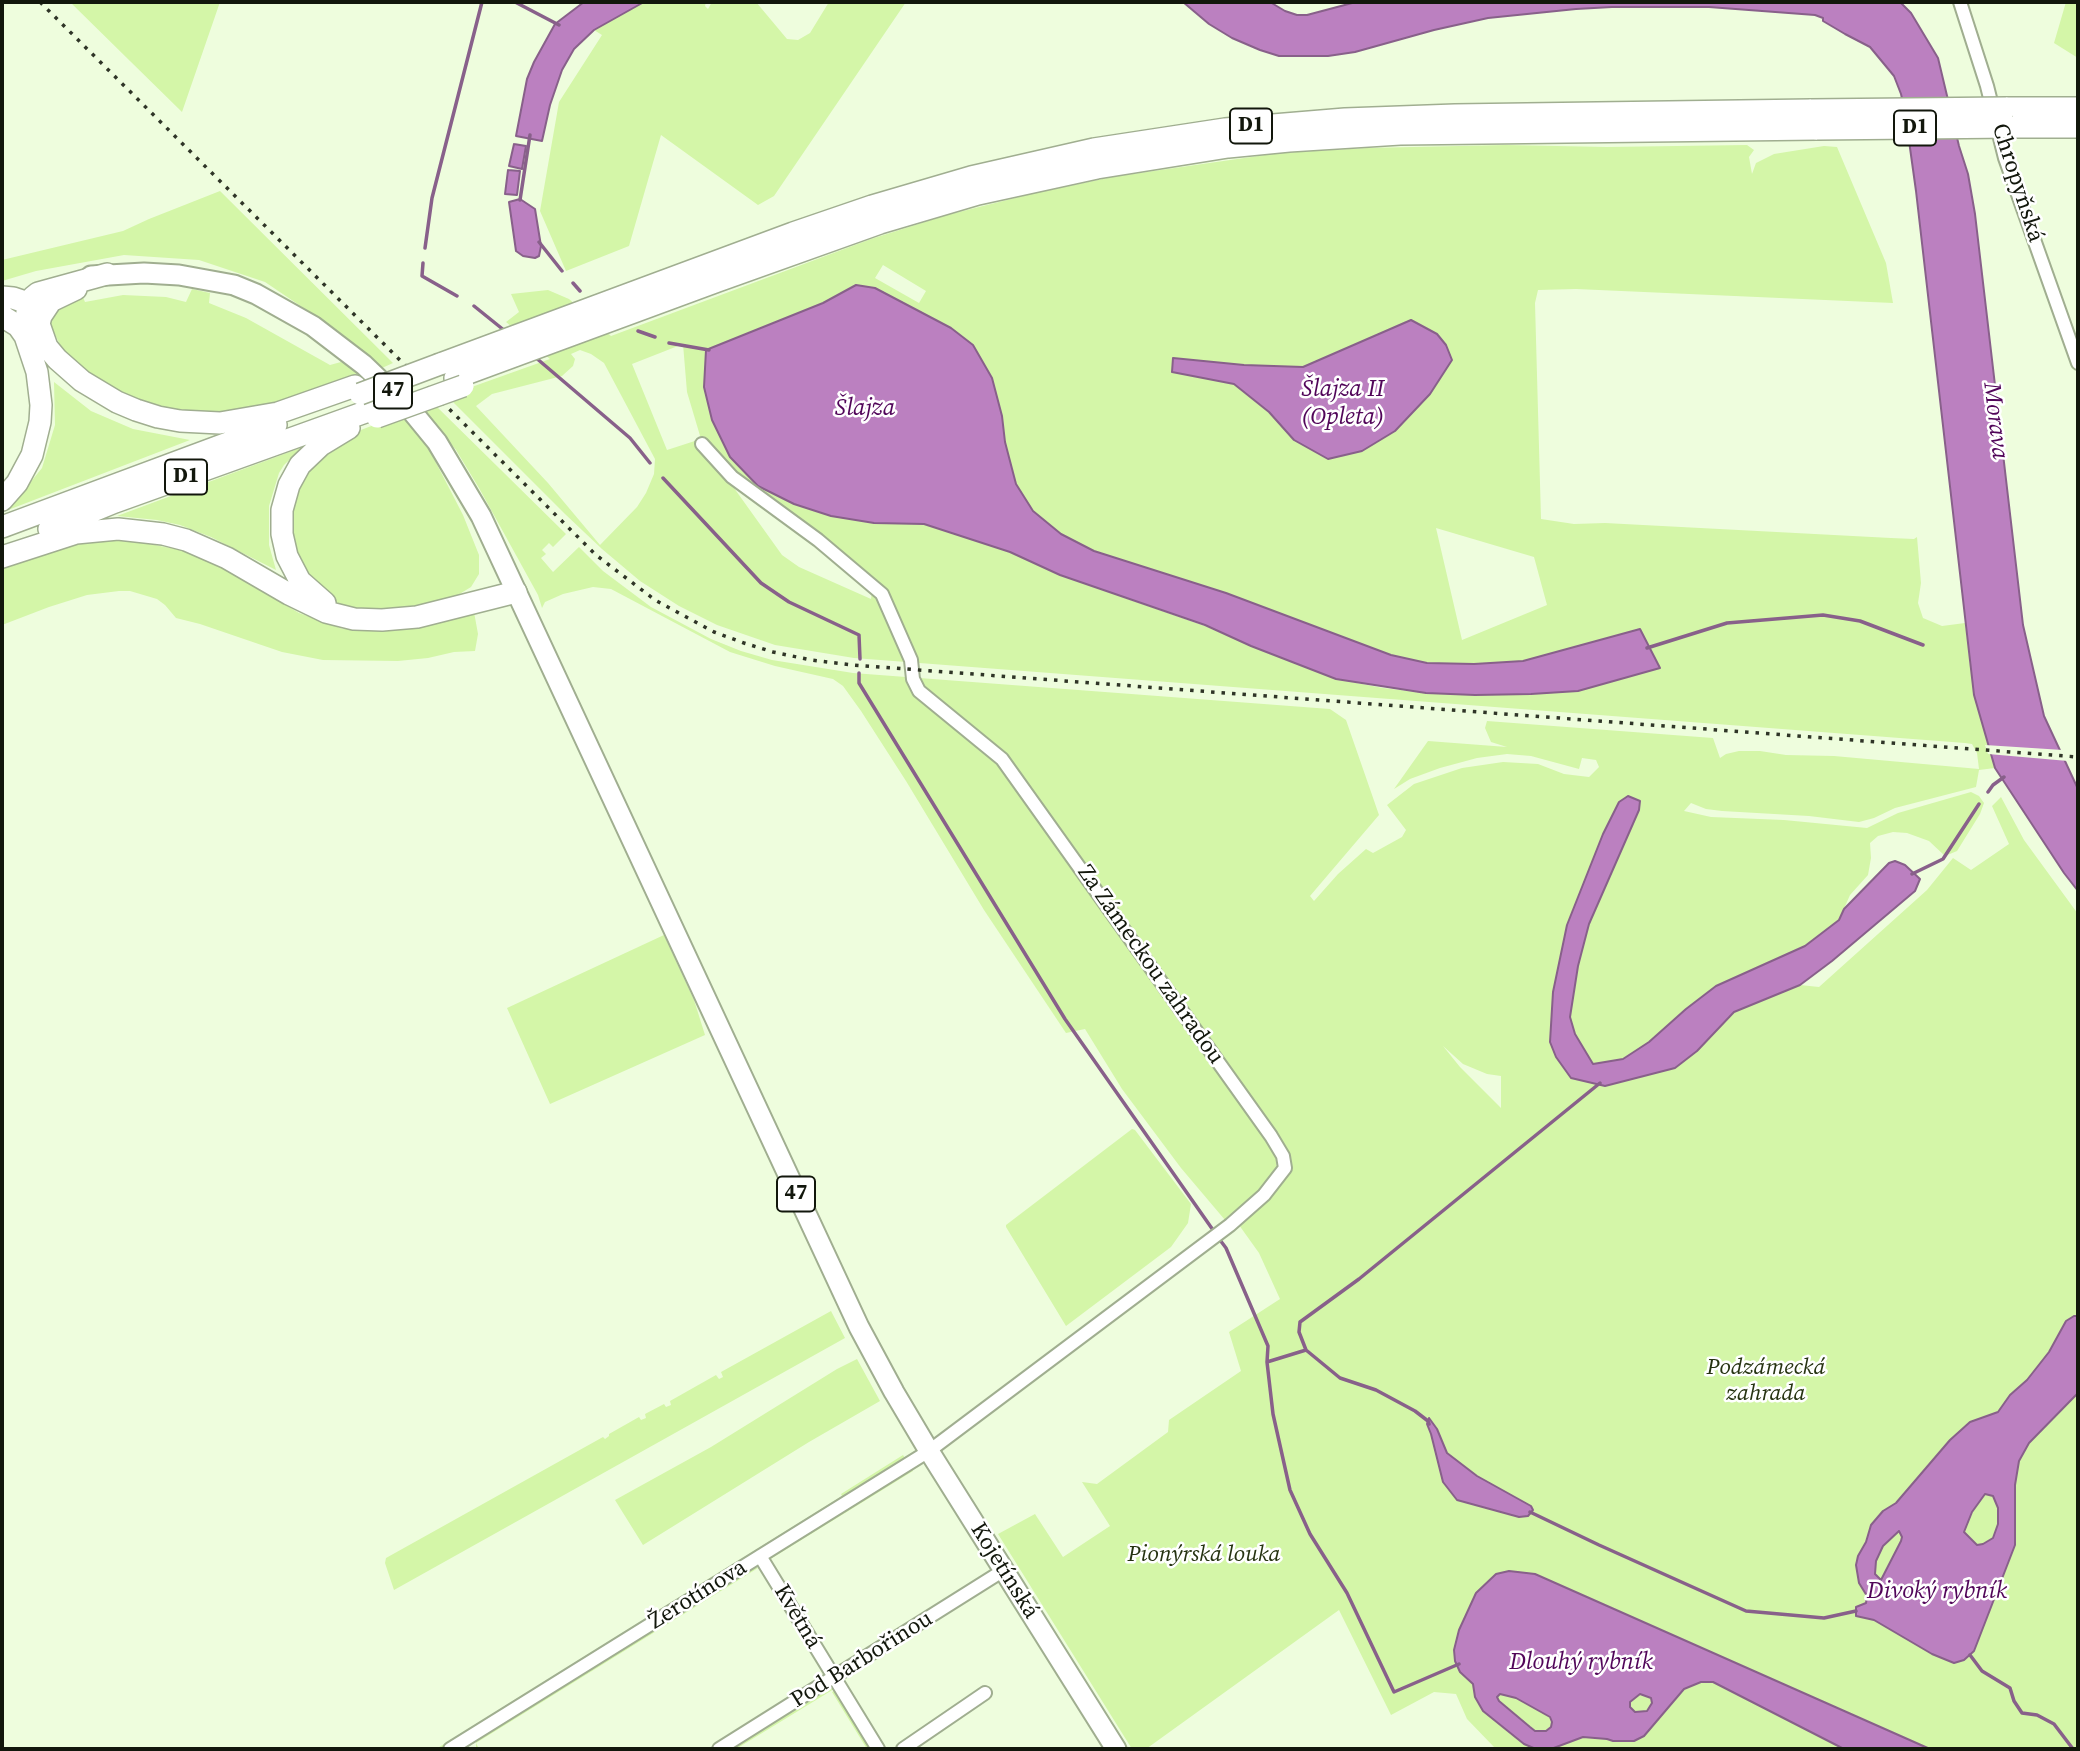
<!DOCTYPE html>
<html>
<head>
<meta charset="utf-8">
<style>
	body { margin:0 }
	#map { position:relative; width:2080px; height:1751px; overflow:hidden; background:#eefddd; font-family:"Source Serif 4",serif }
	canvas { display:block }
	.frame { position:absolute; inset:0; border:4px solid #12170c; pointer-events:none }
</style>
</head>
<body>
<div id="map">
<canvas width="2080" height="1751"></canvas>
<div class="frame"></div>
</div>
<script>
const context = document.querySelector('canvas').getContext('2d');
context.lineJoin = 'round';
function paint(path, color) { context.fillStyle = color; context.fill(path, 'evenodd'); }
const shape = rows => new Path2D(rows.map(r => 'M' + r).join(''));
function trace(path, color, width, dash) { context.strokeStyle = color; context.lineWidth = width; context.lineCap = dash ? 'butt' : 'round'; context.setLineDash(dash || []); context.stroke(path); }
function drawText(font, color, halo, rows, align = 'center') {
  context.font = font + ' "Source Serif 4",serif'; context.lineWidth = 5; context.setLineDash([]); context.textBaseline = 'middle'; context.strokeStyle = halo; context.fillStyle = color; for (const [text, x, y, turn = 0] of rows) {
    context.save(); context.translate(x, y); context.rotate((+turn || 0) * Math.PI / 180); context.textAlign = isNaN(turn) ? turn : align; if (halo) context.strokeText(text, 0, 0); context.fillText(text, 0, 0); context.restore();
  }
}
const green = shape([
	[70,2,220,2,182,112,130,61],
	[644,2,706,2,705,6,708,9,712,2,756,2,787,39,798,40,810,33,829,2,906,2,774,196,758,205,661,135,629,246,566,271,540,211,559,102,602,35,594,30],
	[2066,2,2078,2,2078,58,2054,43],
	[1506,145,1607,147,1747,145,1754,150,1749,157,1752,174,1756,163,1774,154,1824,146,1837,147,1886,263,1893,303,1576,289,1538,290,1535,303,1541,519,1574,524,1605,523,1891,538,1914,539,1917,537,1921,583,1918,603,1923,618,1942,626,1965,623,1974,695,1995,768,1979,770,1976,787,1895,808,1874,818,1859,822,1809,816,1722,811,1706,809,1691,803,1684,811,1711,817,1784,820,1867,828,1898,813,1971,792,1979,796,1984,803,1980,814,1957,851,1945,856,1929,841,1907,833,1893,832,1878,836,1870,843,1871,858,1868,875,1850,895,1839,920,1805,946,1643,1051,1619,1060,1593,1064,1575,1034,1570,1017,1578,966,1589,924,1639,809,1567,925,1571,1078,1605,1086,1675,1068,1697,1051,1734,1012,1800,985,1819,987,1927,890,1953,858,1971,870,2009,844,1992,806,2001,797,2024,840,2078,914,2078,1749,1501,1749,1494,1747,1467,1719,1456,1694,1434,1692,1391,1715,1339,1610,1146,1749,1132,1749,998,1534,1035,1514,1063,1557,1110,1526,1082,1482,1097,1484,1168,1432,1169,1420,1241,1371,1229,1332,1280,1299,1259,1253,1239,1225,1225,1220,1181,1168,1122,1089,1085,1029,1066,1033,984,910,906,781,861,711,843,686,833,679,775,666,730,652,611,589,593,587,563,594,545,602,542,608,538,595,479,488,456,450,422,410,434,404,566,534,553,547,549,543,542,550,546,554,541,558,553,572,579,547,603,571,651,607,711,639,741,651,772,660,853,673,1330,709,1346,720,1379,815,1310,896,1314,901,1338,874,1366,849,1373,853,1402,837,1406,830,1387,805,1414,784,1462,768,1503,762,1538,764,1564,774,1589,777,1599,767,1596,760,1582,758,1579,769,1531,756,1507,754,1477,758,1440,768,1410,779,1394,789,1428,741,1507,747,1491,742,1485,728,1487,721,1713,738,1720,758,1726,754,1739,751,1760,751,1786,755,1834,756,1979,769,1977,753,1972,744,1965,743,854,658,775,645,717,625,679,606,640,581,602,549,565,514,449,398,466,389,550,359,506,322,519,312,511,294,548,290,569,299,611,336,871,239,947,215,1031,194,1112,177,1279,153,1367,148],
	[883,265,926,291,919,303,875,278],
	[856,285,973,345,992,378,1002,416,1005,442,1016,484,1033,511,1061,534,1094,551,1226,593,1391,655,1427,663,1474,664,1523,661,1640,630,1475,695,1426,693,1383,688,1336,679,1251,646,1205,626,1060,575,1010,552,924,524,831,516,794,504,758,485,706,350,823,303],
	[1411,320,1294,440,1269,412,1234,384,1173,358,1244,365,1303,367],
	[683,344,687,392,701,439,667,450,632,364],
	[580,350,591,354,604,363,655,459,654,474,646,493,637,507,600,545,548,483,476,406,492,394,562,376,573,366,575,359,571,354],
	[729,481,793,525,872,592,871,599,799,567,782,555],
	[1436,528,1534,557,1547,605,1462,640],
	[1443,1046,1463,1064,1487,1074,1501,1076,1501,1108,1460,1067],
	[220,191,393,363,382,368,342,334,265,282,199,260,124,255,36,271,2,281,2,260,123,231,149,219],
	[192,289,210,293,209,303,246,318,330,365,341,362,363,375,295,400,199,416,151,408,106,390,62,349,51,326,51,315,58,305,82,295,85,302,123,295,166,297,186,302],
	[54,382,91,411,133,429,190,440,8,510,42,468,55,425],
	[403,414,430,451,463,515,479,555,479,574,471,587,453,598,416,607,393,610,361,610,337,604,323,596,309,583,286,529,300,475,345,436],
	[303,447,284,465,279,473,269,506,269,545,276,570,211,537,180,525,157,520,117,516],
	[115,537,200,554,299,613,343,629,386,629,474,612,478,634,475,651,454,652,428,658,398,661,323,660,282,652,200,624,176,618,165,605,157,599,130,591,119,591,87,595,49,607,2,625,2,564,47,548],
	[664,935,694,1000,705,1035,550,1104,507,1008],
	[1132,1129,1135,1130,1191,1204,1188,1223,1171,1247,1066,1326,1006,1227,1006,1225],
	[831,1311,845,1338,394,1590,385,1563,386,1558,603,1437,605,1439,609,1436,609,1434,639,1417,641,1420,646,1418,645,1414,664,1404,666,1407,671,1405,670,1401,716,1375,719,1379,723,1377,721,1372],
	[857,1359,880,1401,809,1442,643,1545,615,1500,711,1447,837,1369],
	[903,1455,906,1460,441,1749,436,1749,842,1496,841,1494],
	[911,1467,913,1471,769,1560,771,1555],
	[752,1567,758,1568,476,1743,479,1749,476,1749,476,1743,477,1738],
	[829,1687,834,1689,736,1749,725,1749],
	[836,1690,873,1749,867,1749,832,1692]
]);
const water = shape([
	[584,2,644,2,594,30,574,49,562,70,550,105,542,141,516,136,527,79,534,62,555,24,584,2],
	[1183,2,1270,2,1285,11,1297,15,1307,15,1356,2,1900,2,1911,13,1938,58,1959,146,1968,174,1975,214,2023,625,2044,716,2078,789,2078,891,2064,873,1995,768,1974,695,1916,191,1905,112,1901,94,1894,76,1870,47,1845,34,1823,21,1823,18,1815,15,1709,7,1612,7,1576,9,1488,18,1434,30,1355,52,1328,56,1279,56,1260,50,1232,38,1209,24,1183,2],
	[514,144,526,146,522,169,509,166,514,144],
	[508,170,520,171,517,195,505,194,508,170],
	[520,199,535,209,541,246,539,256,535,258,523,256,516,251,509,202,520,199],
	[856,285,875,288,951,328,973,345,992,378,1002,416,1005,442,1016,484,1033,511,1061,534,1094,551,1226,593,1391,655,1427,663,1474,664,1523,661,1640,629,1660,668,1578,691,1531,694,1475,695,1426,693,1336,679,1251,646,1205,625,1060,575,1010,552,924,524,874,523,831,516,794,504,758,486,730,457,712,420,704,387,706,350,823,303,856,285],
	[1411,320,1437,334,1446,345,1452,360,1430,394,1395,431,1362,451,1328,459,1294,440,1269,412,1234,384,1172,372,1173,358,1244,365,1303,367,1411,320],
	[1628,796,1640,801,1639,810,1589,924,1578,966,1570,1017,1575,1034,1593,1064,1623,1059,1649,1042,1686,1009,1716,986,1805,946,1839,920,1844,909,1889,863,1895,861,1905,865,1920,879,1915,891,1832,961,1800,985,1734,1012,1697,1051,1675,1068,1605,1086,1571,1078,1556,1057,1550,1042,1553,992,1567,925,1603,834,1619,802,1628,796],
	[2074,1316,2078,1316,2078,1393,2029,1443,2019,1461,2015,1485,2015,1545,1974,1651,1964,1660,1954,1663,1932,1654,1874,1620,1856,1616,1856,1607,1866,1603,1867,1596,1859,1583,1856,1565,1858,1556,1866,1542,1871,1525,1883,1511,1896,1503,1950,1440,1970,1422,1998,1412,2010,1395,2027,1380,2049,1352,2066,1321,2074,1316],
	[1985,1494,1993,1496,1998,1508,1998,1524,1993,1538,1983,1544,1977,1545,1964,1532,1972,1512,1985,1494],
	[1899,1531,1902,1537,1901,1541,1881,1580,1875,1574,1876,1561,1883,1546,1899,1531],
	[1429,1418,1437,1429,1447,1453,1477,1476,1531,1506,1533,1510,1528,1516,1519,1517,1457,1500,1443,1482,1431,1434,1427,1424,1429,1418],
	[1509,1571,1535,1574,1930,1749,1844,1749,1713,1682,1701,1682,1684,1689,1644,1736,1634,1741,1613,1741,1607,1739,1583,1737,1551,1749,1536,1749,1524,1744,1483,1711,1475,1697,1473,1684,1460,1672,1455,1661,1454,1650,1459,1630,1476,1593,1496,1574,1509,1571],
	[1500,1694,1516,1698,1550,1717,1552,1722,1551,1727,1546,1731,1535,1731,1530,1727,1499,1701,1497,1697,1500,1694],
	[1640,1694,1651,1698,1652,1703,1647,1711,1635,1712,1630,1707,1630,1702,1640,1694]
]);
const pier = shape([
	[1985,745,2063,750,2068,761,1988,754]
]);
const stream = shape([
	[515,2,559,25],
	[520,200,530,135],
	[539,242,562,271],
	[425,248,432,198,482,2],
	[423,263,422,276,457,296],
	[573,283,580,291],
	[474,306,505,331],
	[638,331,655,337],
	[669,343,709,350],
	[535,357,630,438,650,463],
	[663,478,761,583,789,602,859,635,860,659],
	[1647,648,1727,623,1823,615,1860,621,1923,645],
	[859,673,859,683,1065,1019,1213,1230],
	[1988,792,1993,785,2004,777],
	[1912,874,1943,859,1979,804],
	[1220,1240,1226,1248,1268,1346,1267,1362,1273,1414,1290,1490,1310,1534,1347,1593,1394,1692,1459,1664],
	[1306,1350,1299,1332,1300,1322,1359,1279,1600,1083],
	[1267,1362,1306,1350,1340,1378,1376,1390,1415,1411,1428,1421,1429,1424],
	[1530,1512,1599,1545,1746,1611,1824,1618,1856,1611],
	[1970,1655,1982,1671,2010,1688,2014,1701,2022,1713,2037,1715,2054,1724,2073,1749]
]);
const minor = shape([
	[1960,2,1987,86,2005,158,2078,363],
	[760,1556,878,1749],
	[450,1749,929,1451,1230,1225,1264,1195,1285,1168,1283,1156,1271,1136,1002,759,919,691,913,679,911,660,882,594,818,540,732,477,702,444],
	[719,1749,1004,1570],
	[903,1749,985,1693]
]);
const primary = shape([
	[91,276,144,273,179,275,234,285,256,294,313,326,364,365,410,409,437,442,481,516,859,1327,894,1392,929,1451,1116,1749]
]);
const motorway = shape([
	[2006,108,2078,108],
	[2013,127,2078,127],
	[76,289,51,301,41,316,39,324,47,347,57,359,82,381,117,402,136,410,158,417,180,421,220,423,278,413,355,386],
	[2,297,13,298,25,302,35,317],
	[2,316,18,326,25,336,37,372,41,405,40,422,32,455,17,483,2,500],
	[29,341,27,311,33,297,38,293,107,274],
	[440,364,793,233,872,206,971,177,1094,149,1225,129,1345,119,1455,115,1811,110],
	[455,378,718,281,880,223,978,194,1097,168,1228,147,1289,141,1400,134,1817,129],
	[2,527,276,425],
	[49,529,115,502,371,410],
	[2,557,76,533,118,529,163,534,186,540,227,558,289,594,326,612,354,619,382,620,417,617,516,592],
	[325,603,300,581,287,556,282,534,282,510,289,485,300,465,321,445,349,428]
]);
const rail = shape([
	[40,2,596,555,655,600,714,632,744,643,773,652,811,660,853,665,2078,757]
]);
const motorwayBridge = shape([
	[1811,110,2006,108],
	[1817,129,2013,127],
	[360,394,440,364],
	[377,417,463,386]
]);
const shields = [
	[1251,126,42],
	[1915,128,42],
	[393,391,38],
	[186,477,42],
	[796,1194,38]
];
const shieldNames = [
	["D1",1251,126],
	["D1",1915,128],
	["47",393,391],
	["D1",186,477],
	["47",796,1194]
];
const streetNames = [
	["Chropyňská",2017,183,72],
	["Za Zámeckou zahradou",1150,965,55],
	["Kojetínská",1004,1571,58],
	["Žerotínova",698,1595,-32],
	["Květná",797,1617,59],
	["Pod Barbořinou",862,1660,-32]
];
const parkNames = [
	["Podzámecká",1766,1368],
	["zahrada",1766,1394],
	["Pionýrská louka",1204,1555]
];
const waterNames = [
	["Šlajza II",1343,390],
	["(Opleta)",1343,418],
	["Šlajza",865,409],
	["Morava",1995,421,83],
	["Divoký rybník",1937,1592],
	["Dlouhý rybník",1581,1663]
];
paint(green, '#d4f6a8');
paint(water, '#bb80c0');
trace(water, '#88608a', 2);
paint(pier, '#eefddd');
trace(stream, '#88608a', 3.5);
trace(minor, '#a0ae90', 16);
trace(primary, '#a0ae90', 23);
trace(motorway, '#a0ae90', 24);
trace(minor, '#fff', 12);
trace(primary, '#fff', 19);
trace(motorway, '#fff', 21);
trace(rail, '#2f3527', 3.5, [3.5, 7]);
trace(motorwayBridge, '#a0ae90', 24, []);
trace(motorwayBridge, '#fff', 21);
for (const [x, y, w] of shields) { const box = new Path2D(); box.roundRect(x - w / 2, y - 17.5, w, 35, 5); context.fillStyle = '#fff'; context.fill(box); trace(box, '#12170c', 2); }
drawText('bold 21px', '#12170c', null, shieldNames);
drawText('23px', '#12170c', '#fff', streetNames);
drawText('italic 23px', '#263311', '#fff', parkNames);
drawText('italic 24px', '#510559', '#fff', waterNames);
</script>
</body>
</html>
